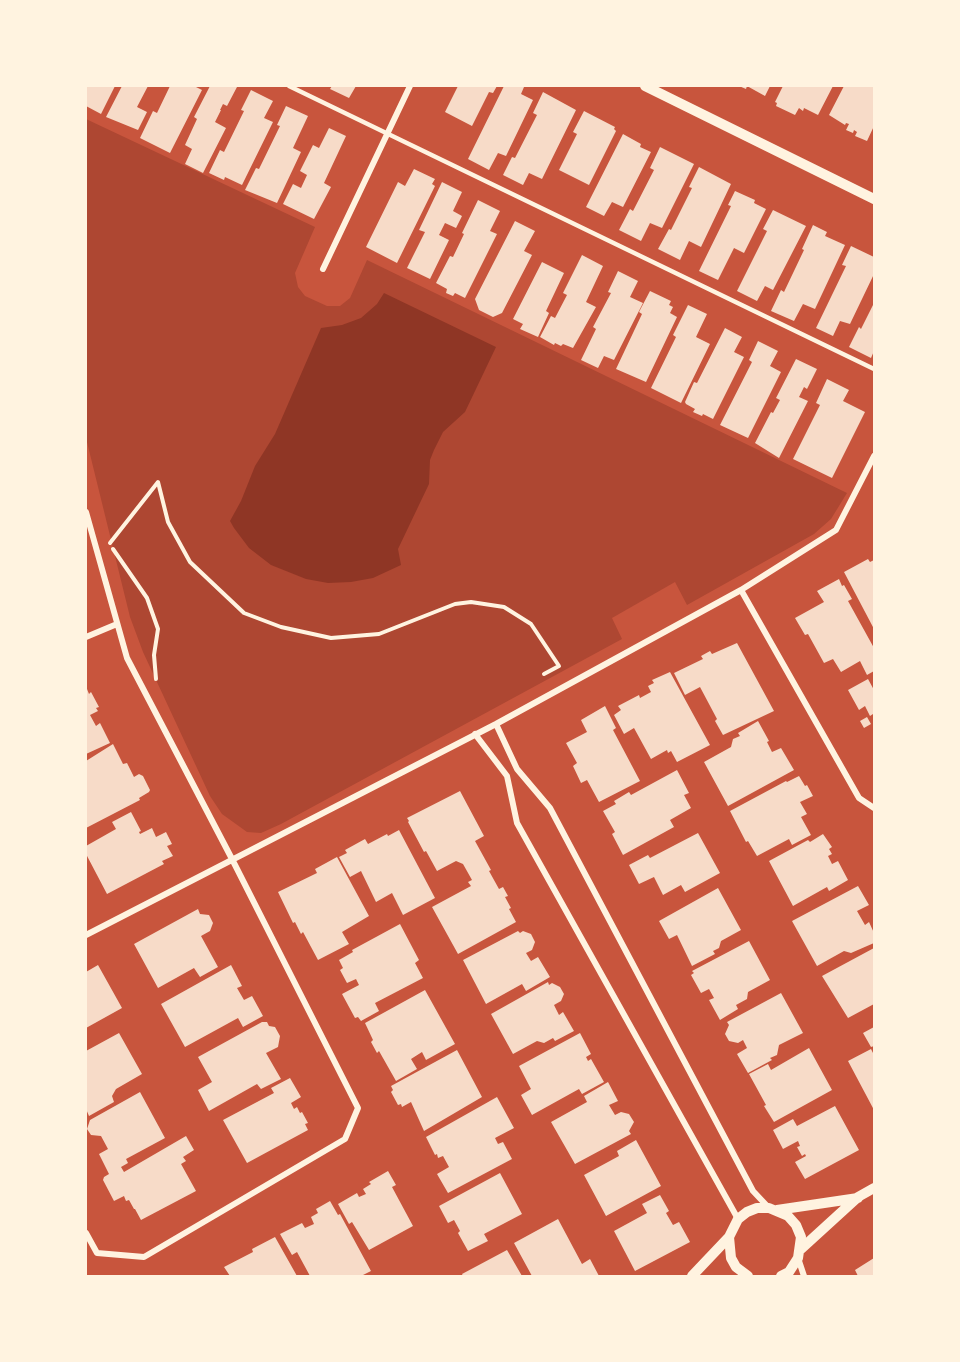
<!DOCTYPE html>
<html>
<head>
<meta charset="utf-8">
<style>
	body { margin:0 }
	#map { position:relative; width:960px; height:1362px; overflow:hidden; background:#c8553d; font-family:Barlow,sans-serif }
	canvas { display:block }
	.frame { position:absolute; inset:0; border:87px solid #fff3e0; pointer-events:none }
</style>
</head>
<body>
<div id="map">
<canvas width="960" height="1362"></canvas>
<div class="frame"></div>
</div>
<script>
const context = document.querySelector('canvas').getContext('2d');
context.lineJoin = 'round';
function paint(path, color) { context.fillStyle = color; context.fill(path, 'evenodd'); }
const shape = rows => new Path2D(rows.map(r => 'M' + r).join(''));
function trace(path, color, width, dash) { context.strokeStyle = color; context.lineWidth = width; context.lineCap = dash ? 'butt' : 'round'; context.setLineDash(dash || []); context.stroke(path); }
const green = shape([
	[86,119,315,227,295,273,298,287,305,296,327,306,340,306,350,298,367,260,847,493,831,519,814,534,687,605,675,582,612,618,622,639,281,824,261,833,247,832,222,814,210,796,143,652,130,617,86,438]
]);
const water = shape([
	[384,293,496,347,465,412,443,432,434,450,430,460,429,484,398,549,401,565,373,578,351,582,328,583,306,579,271,565,249,548,234,528,230,521,241,501,255,466,275,434,321,328,342,325,361,318,377,304]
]);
const building = shape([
	[86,86,115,86,101,114,86,106],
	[122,86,148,86,137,107,147,112,138,130,106,117],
	[170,86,194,86,202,90,170,153,140,138,153,111,157,113],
	[210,86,237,87,227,106,223,104,220,110,221,110,215,122,226,128,203,173,185,164,192,149,185,145,197,119,194,117],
	[332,86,356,86,349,98,330,89],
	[458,86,497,86,493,93,489,92,472,126,445,112],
	[504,86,520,86,524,87,521,94,533,100,506,156,498,153,489,170,468,159],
	[739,86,770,86,765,96,747,86,746,89],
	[783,86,833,86,818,115,804,108,803,111,799,108,795,115,776,106,777,103,775,102],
	[844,86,874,86,874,126,867,141,855,136,857,132,854,130,853,133,846,130,849,124,846,123,845,125,829,115],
	[251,90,273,101,264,118,273,122,242,185,225,177,224,180,209,173,220,150,224,152,244,111,241,110],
	[543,92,576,110,542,179,529,173,523,185,503,175,512,157,515,158,537,115,533,113],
	[286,106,308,116,293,148,301,152,277,203,245,190,256,168,259,169,280,126,277,125],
	[584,111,615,127,614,129,616,131,589,185,559,170,577,134,573,132],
	[329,128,346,136,324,183,331,187,314,219,283,204,293,184,301,188,307,175,300,171,313,145,319,148],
	[623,134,641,144,640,147,651,152,623,207,612,202,604,216,586,207],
	[660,147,694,164,662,228,650,223,641,241,619,230,630,209,633,211,654,170,650,168],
	[699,167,731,184,701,247,689,241,680,260,658,249,669,229,671,230,692,188,689,187],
	[414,169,435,179,432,184,435,186,397,263,366,247,398,182,405,186],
	[442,182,462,192,453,211,462,216,456,228,445,223,439,235,449,240,430,279,407,268,425,232,419,230],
	[735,191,755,200,754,203,766,209,744,253,734,248,718,280,699,271,731,206,728,205],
	[478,200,500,211,490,231,497,234,465,298,455,293,453,296,446,293,447,289,436,283,450,256,453,257,464,234,462,233],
	[773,210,806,226,773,290,765,286,757,301,737,291,767,231,763,229],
	[515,221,535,231,524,251,532,255,502,313,493,317,479,310,475,299],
	[813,225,827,232,825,236,845,245,815,309,803,304,794,321,771,311,781,290,784,292,804,250,802,249],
	[851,246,874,257,874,274,850,324,840,321,833,336,816,328,846,266,842,265],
	[582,255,603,266,586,302,596,307,573,348,563,344,561,346,555,343,554,345,540,337,551,316,555,318,567,295,563,293],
	[542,262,564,273,546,311,549,313,538,337,520,329,523,324,513,319],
	[618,271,638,281,630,297,643,303,614,360,604,356,598,368,581,360,596,329,593,327,611,293,608,292],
	[650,291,671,301,669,305,673,307,670,313,677,317,646,382,616,369,642,314,639,312],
	[874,303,874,351,871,358,849,347,859,327,861,329],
	[688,305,707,314,696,337,710,344,681,403,651,388,676,337,673,335],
	[725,328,742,337,734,352,744,357,713,419,703,414,702,416,693,412,695,409,686,404,685,402,694,382,697,383],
	[758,341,778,351,770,366,781,372,748,438,720,425,752,362,749,360],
	[796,359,817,369,807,389,804,387,799,397,808,401,779,458,755,443,771,412,773,413,780,400,776,398],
	[827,379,849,390,843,401,865,412,832,478,793,459,820,405,816,403],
	[868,559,870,562,874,560,874,629,844,572],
	[839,579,842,586,844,585,852,599,848,601,874,648,874,671,867,675,860,661,841,672,833,659,824,663,808,634,805,635,795,618,824,602,817,591],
	[737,643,774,711,723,735,715,721,717,719,700,687,685,695,674,673,703,659,701,656,710,651,712,654],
	[670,672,710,745,677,762,671,751,668,753,667,750,651,759,634,728,624,734,614,715,621,710,618,706,639,695,640,698,651,692,648,686,654,683,652,680],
	[868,679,874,690,874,718,873,714,870,716,865,706,859,710,848,690],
	[87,689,89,694,91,692,99,707,96,708,98,711,90,715,96,726,100,723,110,743,86,754],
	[605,706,616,728,613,730,640,781,599,802,587,780,581,783,573,766,577,763,566,743,587,732,581,720],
	[867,717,871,724,864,728,860,721],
	[758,721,769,741,767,742,772,752,781,748,794,770,728,806,704,762,731,747,733,739,740,736,738,733],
	[113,744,123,764,127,763,134,777,139,774,143,776,150,790,149,792,139,798,140,800,86,828,86,761],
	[677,770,689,793,684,795,691,808,670,820,674,827,623,855,612,834,615,832,603,811,616,804,614,801,629,792,631,795],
	[799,776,805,786,807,785,813,796,800,802,807,814,801,817,811,835,792,845,789,839,757,856,748,841,746,842,730,811,786,781,787,782],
	[460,791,484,836,475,841,491,870,489,871,499,889,503,887,508,896,505,897,511,908,509,909,516,922,458,954,432,907,471,886,468,882,472,880,463,864,456,861,437,871,426,851,424,852,408,822,409,821,407,818],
	[131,812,141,831,139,832,140,834,152,828,156,837,166,832,172,844,167,846,173,856,162,861,164,864,107,894,86,854,86,846,116,829,112,822],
	[399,830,435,898,403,915,392,893,376,902,361,871,350,877,339,857,347,853,345,850,365,839,368,844,387,834,388,836],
	[698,833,720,873,685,892,681,885,663,895,654,877,639,884,629,865,648,855,650,858],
	[823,834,832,847,829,849,832,854,828,856,832,864,838,861,848,880,829,891,827,887,793,906,769,861,808,840,810,842],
	[337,857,369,916,342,932,349,944,318,960,303,932,301,934,295,922,293,923,278,892,317,873,315,869],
	[858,886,869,905,857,911,865,925,869,922,874,933,874,943,851,953,844,951,817,966,792,921],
	[718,888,741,930,721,941,719,948,713,951,715,954,692,966,677,935,669,939,659,921],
	[198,909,200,914,209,915,213,923,210,931,201,936,218,967,200,977,194,968,158,988,134,944],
	[400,924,419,960,415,963,423,978,375,1003,379,1011,361,1021,358,1017,355,1018,342,994,359,985,356,979,347,983,340,970,343,968,339,960,353,952,352,950],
	[518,931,520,933,523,931,531,934,535,942,532,950,526,953,531,961,538,957,550,977,526,991,522,984,486,1004,463,960],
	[749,941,770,980,748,992,747,999,736,1005,738,1009,720,1020,709,1000,714,998,709,989,701,993,691,975,694,973,692,971],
	[874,948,874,1004,848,1018,822,976],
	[98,965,122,1008,86,1028,86,972],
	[231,965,242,986,237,988,244,1000,252,996,263,1016,243,1027,238,1018,185,1047,161,1004],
	[548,982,549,985,552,983,560,987,564,994,561,1001,554,1005,559,1015,563,1012,574,1031,555,1041,553,1038,544,1043,537,1041,513,1054,491,1014],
	[425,990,455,1044,426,1060,422,1052,411,1059,417,1069,396,1081,379,1051,377,1053,371,1042,373,1040,365,1023],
	[781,993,803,1033,779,1045,777,1055,770,1058,772,1060,748,1073,737,1054,747,1048,743,1040,738,1043,729,1041,725,1034,729,1025,727,1022],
	[262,1022,267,1022,269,1026,275,1027,280,1036,278,1047,266,1053,281,1079,261,1089,257,1084,209,1111,198,1090,212,1082,198,1057],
	[874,1027,874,1046,871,1047,863,1033],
	[119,1033,142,1074,116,1089,112,1096,114,1102,89,1116,86,1109,86,1051],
	[580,1033,591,1054,586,1057,588,1061,591,1059,604,1082,582,1094,579,1089,532,1115,521,1095,531,1089,519,1066],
	[809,1048,832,1090,774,1122,764,1106,766,1105,749,1074,768,1064,771,1070],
	[871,1049,874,1055,874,1110,848,1061],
	[457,1050,482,1097,424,1131,411,1102,402,1107,401,1104,398,1105,391,1092,393,1090,391,1086],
	[290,1078,301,1097,291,1103,294,1109,297,1107,300,1113,302,1112,308,1123,305,1124,308,1130,247,1163,223,1120,274,1093,271,1088],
	[608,1082,618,1101,609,1105,615,1115,621,1112,629,1114,634,1122,629,1131,631,1134,575,1164,551,1122,587,1102,584,1096],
	[140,1092,165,1138,126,1159,128,1163,121,1167,124,1172,186,1136,194,1150,183,1157,186,1161,181,1164,196,1191,141,1220,135,1209,134,1209,129,1200,126,1201,124,1196,114,1201,103,1180,104,1177,109,1174,99,1154,108,1149,101,1136,91,1135,87,1129,90,1120],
	[497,1097,514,1128,495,1138,498,1144,503,1142,512,1159,448,1193,437,1174,449,1167,443,1156,438,1158,437,1154,435,1155,426,1137],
	[835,1106,859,1150,805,1179,795,1162,806,1156,805,1154,802,1156,797,1147,800,1146,798,1141,783,1149,773,1130,793,1119,797,1126],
	[636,1140,661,1186,606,1216,584,1175,619,1156,617,1151],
	[388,1171,396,1185,392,1187,413,1226,369,1250,352,1222,349,1224,338,1204,357,1193,359,1197,366,1194,363,1189,371,1184,369,1182],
	[500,1173,522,1214,484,1234,488,1241,468,1251,458,1233,460,1231,454,1220,448,1223,439,1206],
	[660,1195,669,1211,666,1213,673,1225,679,1222,690,1242,635,1271,614,1231,647,1213,642,1204],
	[330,1201,338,1215,340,1214,371,1271,361,1276,310,1276,297,1252,292,1255,280,1234,302,1223,305,1228,314,1224,311,1217,318,1213,316,1209],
	[558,1219,582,1264,590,1259,599,1276,532,1276,514,1243],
	[275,1237,297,1276,230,1276,224,1267,253,1252,252,1249],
	[507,1250,522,1276,463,1276,462,1274],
	[874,1258,874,1276,858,1276,855,1270]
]);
const path = shape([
	[110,543,158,482,168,522,190,562,244,613,281,627,331,638,379,634,455,604,471,602,504,607,531,624,559,666,544,674],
	[113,549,147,598,158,629,154,655,156,679]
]);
const service = shape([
	[289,86,874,369]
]);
const minor = shape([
	[323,269,410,86],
	[86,512,127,658,232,859,358,1108,345,1139,144,1257,97,1253,86,1233],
	[741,590,859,798,874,808],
	[86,637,117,624],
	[496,724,517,769,550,808,753,1191,769,1208],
	[475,734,507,776,517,823,738,1219],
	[86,935,496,724,741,590,836,530,874,456],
	[798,1258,804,1276]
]);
const tertiary = shape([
	[645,86,874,199],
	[777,1210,858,1198],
	[801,1249,858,1197,874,1188],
	[692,1276,729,1237],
	[748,1276,736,1267,731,1258,729,1237,738,1219,747,1212,757,1208,769,1208,788,1216,796,1225,801,1237,798,1258,789,1272,781,1276]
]);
paint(green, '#ae4732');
paint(water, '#8f3625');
paint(building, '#f7dbc8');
trace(path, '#fff3e0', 4);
trace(service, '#fff3e0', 4.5);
trace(minor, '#fff3e0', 6);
trace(tertiary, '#fff3e0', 10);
</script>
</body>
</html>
